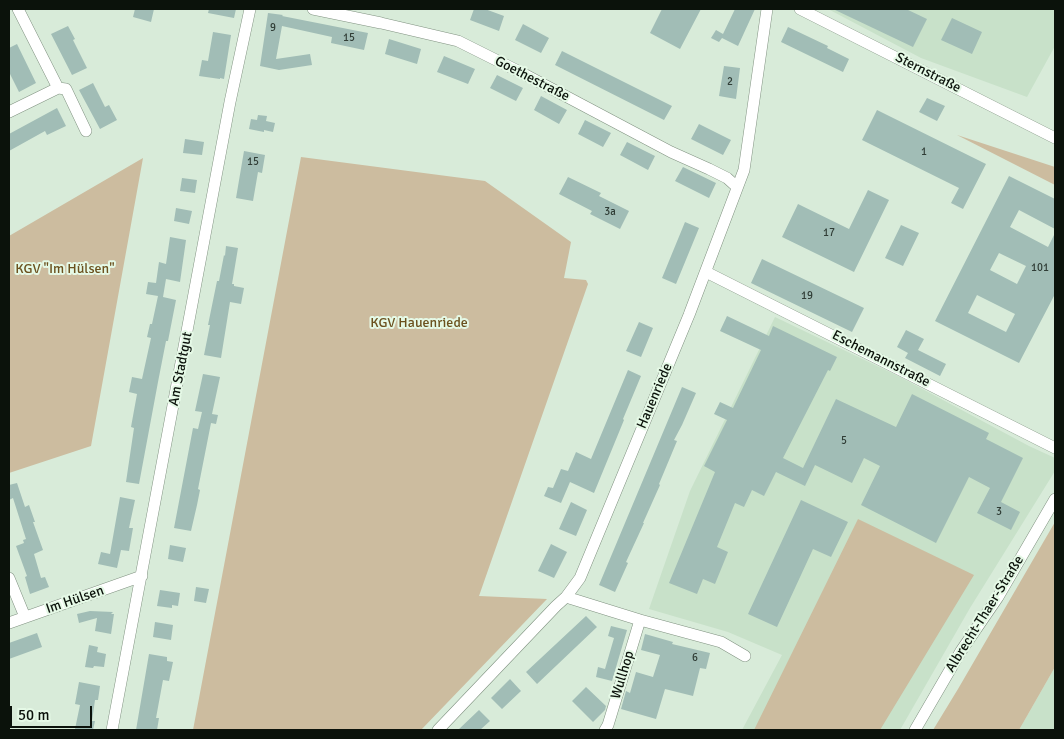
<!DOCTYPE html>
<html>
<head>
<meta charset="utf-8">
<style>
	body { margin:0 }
	#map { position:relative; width:1064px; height:739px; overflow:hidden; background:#d8ebd9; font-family:Signika,sans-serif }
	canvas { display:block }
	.frame { position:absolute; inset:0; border:10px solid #0b120b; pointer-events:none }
	.scale { position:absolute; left:10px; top:706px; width:82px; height:22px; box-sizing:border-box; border:2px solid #0b120b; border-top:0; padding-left:6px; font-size:15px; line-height:18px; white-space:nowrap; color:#0b120b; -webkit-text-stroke:4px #e5f9e6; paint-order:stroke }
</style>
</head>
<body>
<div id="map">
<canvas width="1064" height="739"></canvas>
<div class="frame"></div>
<div class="scale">50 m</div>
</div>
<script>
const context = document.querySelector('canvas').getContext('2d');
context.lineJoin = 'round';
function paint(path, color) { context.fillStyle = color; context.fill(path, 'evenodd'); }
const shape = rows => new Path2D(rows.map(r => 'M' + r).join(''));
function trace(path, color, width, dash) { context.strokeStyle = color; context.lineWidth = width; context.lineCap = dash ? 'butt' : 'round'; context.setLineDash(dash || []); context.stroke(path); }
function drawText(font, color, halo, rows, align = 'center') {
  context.font = font + ' Signika,sans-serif'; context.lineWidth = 4; context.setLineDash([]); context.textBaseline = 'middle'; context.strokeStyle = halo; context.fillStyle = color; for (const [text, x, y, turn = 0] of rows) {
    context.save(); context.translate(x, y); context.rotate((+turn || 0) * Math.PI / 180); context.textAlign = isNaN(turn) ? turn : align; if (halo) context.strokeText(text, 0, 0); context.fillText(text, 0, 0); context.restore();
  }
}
const built = shape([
	[828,9,1055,9,1055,46,1027,97,921,58],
	[775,317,900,377,1029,446,1055,458,1055,471,970,608,900,730,742,730,782,655,728,632,649,609,690,491],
	[1055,667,1055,730,1019,730]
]);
const green = shape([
	[957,135,1055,167,1055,185],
	[301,157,485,181,571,242,564,278,586,280,588,284,479,596,547,599,421,730,193,730],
	[143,158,91,446,9,473,9,236],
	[858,519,974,575,880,730,754,730],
	[1055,522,1055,667,1019,730,933,730,958,689]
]);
const building = shape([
	[135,9,154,9,151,22,133,17],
	[209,9,236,9,234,18,208,13],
	[474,9,485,9,504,16,499,31,470,20],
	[662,9,701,9,680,49,650,33],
	[735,9,755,9,738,46,722,38,719,42,711,38,716,30,723,34],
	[833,9,906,9,927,19,913,47],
	[268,13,283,15,282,16,368,33,364,50,331,43,332,37,282,26,276,59,310,54,312,65,279,70,260,66],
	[952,18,982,32,972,54,941,40],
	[523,24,549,38,541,53,515,40],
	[68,26,75,39,73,40,87,68,72,75,51,34],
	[788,27,828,46,827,48,849,59,843,72,781,42],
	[213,32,231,35,224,79,220,78,220,79,199,76,202,60,208,61],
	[389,39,421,49,417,64,385,54],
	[17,44,36,83,19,92,9,72,9,48],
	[562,51,672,106,664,120,555,65],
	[444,56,475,69,468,84,437,72],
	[724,66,740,68,736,99,719,96],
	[497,75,523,88,516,101,490,88],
	[93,83,105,107,109,105,117,120,100,129,79,90],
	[541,96,567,110,559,124,534,110],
	[927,98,945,106,937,121,919,112],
	[57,108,66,126,47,135,45,131,9,151,9,134],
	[877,110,986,164,963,209,951,203,959,188,862,140],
	[258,115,267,116,266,121,275,123,273,132,264,130,264,132,249,129,251,119,257,120],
	[585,120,611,133,603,147,578,134],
	[699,124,731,140,723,155,691,139],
	[185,139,204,142,202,155,183,153],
	[627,142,655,156,648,170,620,155],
	[244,151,265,155,262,173,258,172,253,201,236,198],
	[683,167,716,183,709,198,675,181],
	[1009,176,1055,199,1055,229,1019,210,1010,227,1048,247,1055,233,1055,294,1019,363,935,321],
	[999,253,1026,266,1017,284,990,270],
	[977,295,1015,314,1006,332,968,313],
	[568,177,601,193,599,196,629,211,620,229,590,214,592,211,559,194],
	[182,178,197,180,195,193,180,191],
	[868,190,889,200,854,272,782,237,798,204,849,229],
	[176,208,192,211,189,224,174,221],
	[685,222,699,228,676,284,662,278],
	[901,225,919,233,903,266,885,258],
	[170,237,186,240,180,282,166,279,163,297,176,300,168,341,166,341,158,382,139,484,126,482,134,428,131,427,137,394,129,392,132,377,142,379,151,338,147,337,150,324,152,324,158,296,146,294,148,282,156,283,159,262,166,264],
	[226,246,238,248,232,284,234,284,234,286,244,288,241,304,230,302,221,358,204,355,210,325,208,325,217,281,219,281,224,255,225,256],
	[762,259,864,308,852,332,751,283],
	[727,316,769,336,773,326,837,357,830,371,828,370,783,458,803,468,836,399,896,427,912,394,989,433,986,439,1023,458,1001,502,1020,512,1011,530,977,513,990,488,969,477,936,543,861,505,880,466,864,458,852,483,815,465,805,486,776,472,764,496,752,490,744,507,735,503,717,547,728,552,715,584,703,579,697,594,669,583,715,472,704,466,727,420,714,414,720,402,733,408,761,350,720,331],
	[639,322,653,328,641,357,626,351],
	[906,330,924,339,918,350,946,364,940,376,905,358,908,353,897,347],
	[628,370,641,376,623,419,624,420,594,493,570,482,561,503,544,496,548,487,553,488,561,469,568,471,576,452,591,459],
	[203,374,220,377,212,414,218,415,216,424,211,423,198,489,200,490,197,505,191,531,174,528,193,428,198,429,202,412,195,411],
	[682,387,696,393,682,425,674,440,677,441,659,484,660,485,643,523,644,523,626,562,628,563,615,592,599,585],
	[17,483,25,507,29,505,35,522,33,522,43,550,34,554,41,578,45,577,49,587,30,594,25,577,27,576,16,546,24,543,23,540,26,539,13,498,9,500,9,485],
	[120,497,135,500,129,528,133,528,129,551,121,550,117,568,98,564,101,552,110,554],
	[801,500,848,522,831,557,813,549,777,627,748,614],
	[571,502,587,510,576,536,559,529],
	[551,544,567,552,554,578,538,571],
	[170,545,186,548,183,562,168,559],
	[196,587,209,589,206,603,194,601],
	[160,590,180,593,178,606,172,605,172,608,157,606],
	[90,611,113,612,111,614,114,614,111,634,95,631,97,618,79,623,77,614],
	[586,616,597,627,537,684,526,672],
	[155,622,173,625,171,640,153,637],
	[611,626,627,630,612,681,596,677,598,667,605,669,614,638,608,636],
	[37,633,42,647,9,659,9,643],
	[645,634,673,642,672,644,710,653,706,669,700,668,693,696,665,689,656,719,621,709,626,691,630,693,636,672,653,677,660,655,641,650],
	[89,645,98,647,97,652,106,654,104,667,94,666,93,668,85,667],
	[149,654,167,657,167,661,173,662,169,681,163,680,156,718,159,718,157,730,136,730],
	[510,679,521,691,502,709,491,698],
	[79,682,100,686,98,700,95,700,92,721,95,721,93,730,75,729,80,705,75,704],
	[586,687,606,706,605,710,593,722,572,701],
	[479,710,490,721,480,730,458,730]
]);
const street = shape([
	[313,9,381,23,458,41,522,73,671,152,709,169,727,178,737,187],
	[800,9,1055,138],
	[58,88,66,89,86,131],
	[9,112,58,88,18,9],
	[706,272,1055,448],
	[9,578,25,617],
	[566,597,640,620,721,642,745,656],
	[9,623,142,576],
	[112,730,230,102,250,9],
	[438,730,556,606,566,597,580,578,689,315,744,170,767,9],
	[605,730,608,725,640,620],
	[915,730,961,651,998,597,1055,499]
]);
const numberNames = [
	["9",273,28],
	["15",349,38],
	["2",730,82],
	["1",924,152],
	["15",253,162],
	["3a",610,212],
	["17",829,233],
	["101",1040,268],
	["19",807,296],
	["5",844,441],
	["3",999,512],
	["6",695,658]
];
const streetNames = [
	["Sternstraße",928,73,27],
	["Goethestraße",532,79,27],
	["Eschemannstraße",881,359,27],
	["Am Stadtgut",181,369,-79],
	["Hauenriede",655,396,-67],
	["Im Hülsen",75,600,-19],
	["Albrecht-Thaer-Straße",985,614,-58],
	["Wullhop",623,675,-73]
];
const parkNames = [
	["KGV \"Im Hülsen\"",65,269],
	["KGV Hauenriede",419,323]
];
paint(built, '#c8e1c9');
paint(green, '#ccbc9f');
paint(building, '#a1bdb6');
trace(street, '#809281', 12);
trace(street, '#fff', 11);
drawText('11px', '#303d36', null, numberNames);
drawText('14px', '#0b120b', '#e5f9e6', streetNames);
drawText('14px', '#6b511e', '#e5f9e6', parkNames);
</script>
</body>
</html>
